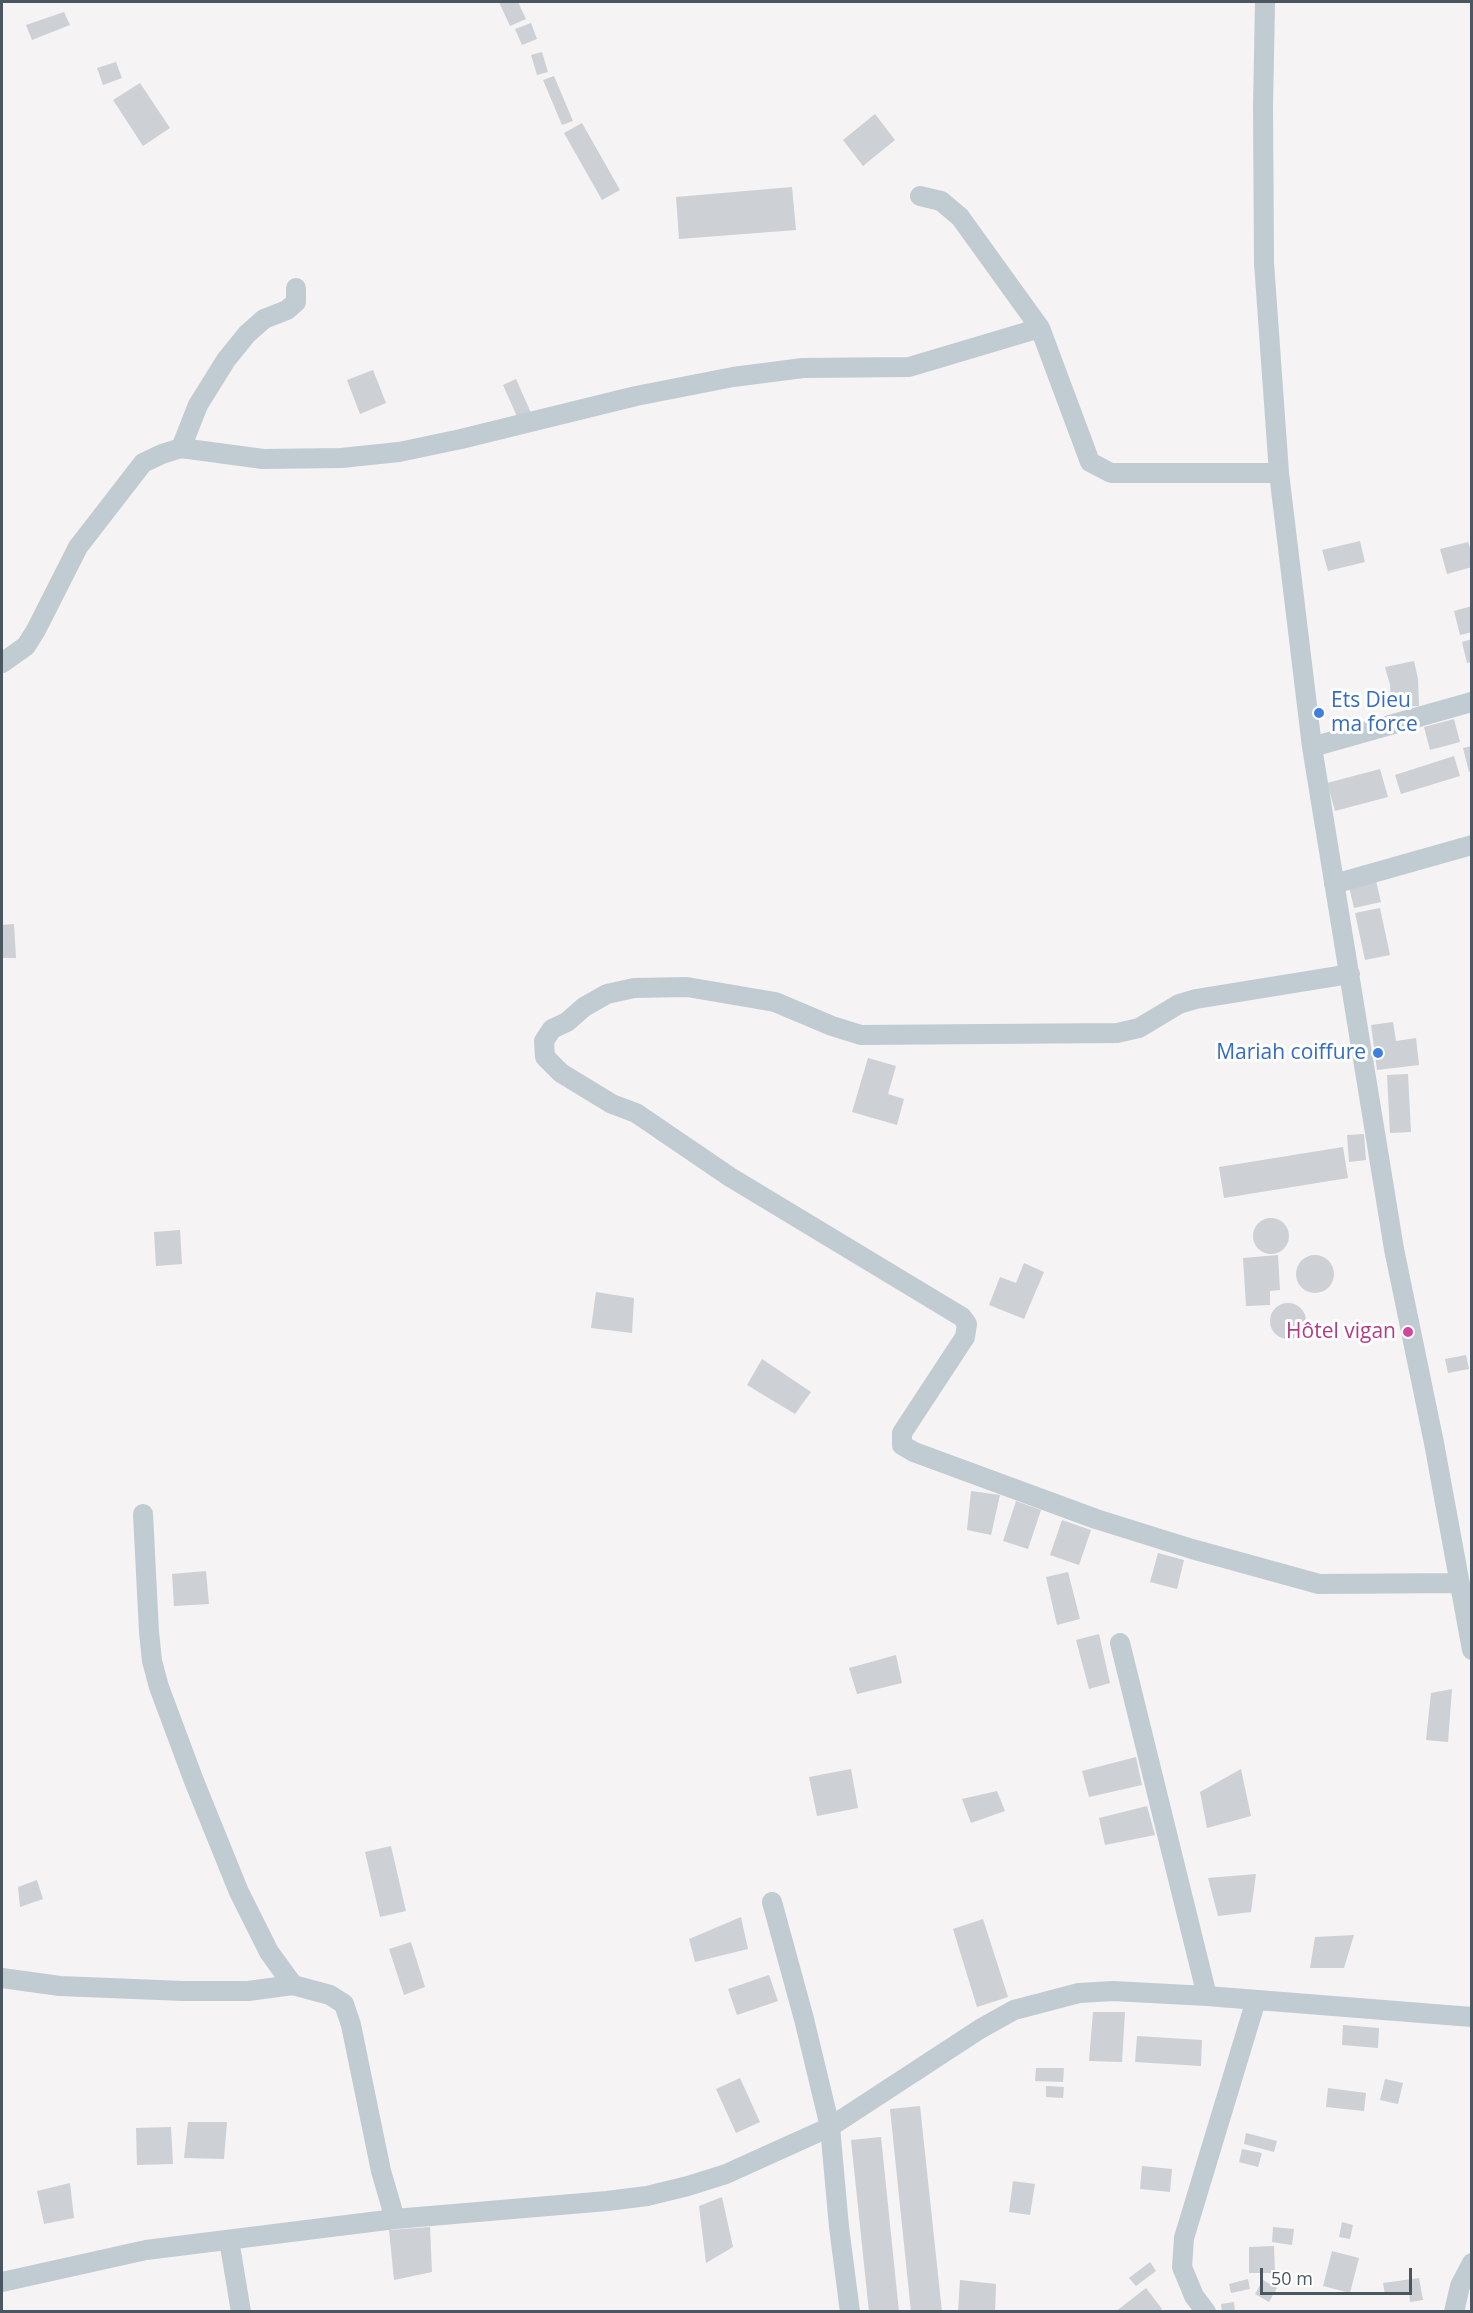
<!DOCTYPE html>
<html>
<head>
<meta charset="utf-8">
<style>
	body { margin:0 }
	#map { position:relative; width:1473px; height:2313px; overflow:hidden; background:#f5f3f3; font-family:"Open Sans",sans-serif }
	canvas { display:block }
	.frame { position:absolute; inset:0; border:3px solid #4a5761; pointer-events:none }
	.scale { position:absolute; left:1260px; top:2268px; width:152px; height:27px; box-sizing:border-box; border:3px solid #4a5761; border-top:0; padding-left:8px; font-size:18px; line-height:21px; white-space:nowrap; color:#4a5761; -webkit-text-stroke:4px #fff; paint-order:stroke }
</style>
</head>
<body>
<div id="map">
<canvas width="1473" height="2313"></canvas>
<div class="frame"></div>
<div class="scale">50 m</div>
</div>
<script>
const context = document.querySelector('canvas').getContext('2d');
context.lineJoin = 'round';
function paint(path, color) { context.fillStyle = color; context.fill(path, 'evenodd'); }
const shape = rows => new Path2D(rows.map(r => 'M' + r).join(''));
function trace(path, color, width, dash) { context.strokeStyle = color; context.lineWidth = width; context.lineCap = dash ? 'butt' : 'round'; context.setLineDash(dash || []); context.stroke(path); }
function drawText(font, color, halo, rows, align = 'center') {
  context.font = font + ' "Open Sans",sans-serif'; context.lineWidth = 6; context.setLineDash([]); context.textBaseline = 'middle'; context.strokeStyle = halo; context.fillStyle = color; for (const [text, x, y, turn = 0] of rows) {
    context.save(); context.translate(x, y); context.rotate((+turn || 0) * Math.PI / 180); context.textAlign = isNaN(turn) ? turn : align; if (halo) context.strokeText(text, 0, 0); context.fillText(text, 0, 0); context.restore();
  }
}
const building = shape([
	[499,2,518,2,526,19,510,26],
	[64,12,70,25,32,40,26,25],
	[531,23,537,39,522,45,515,29],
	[542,52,548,72,537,75,531,55],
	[116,62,122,78,103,85,97,68],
	[554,76,573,121,562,125,543,80],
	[140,83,170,128,143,146,113,100],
	[875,114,895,140,863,166,843,140],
	[582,123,620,190,602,200,564,133],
	[792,187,796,230,679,239,676,197],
	[373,370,386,403,360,414,347,380],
	[516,379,532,415,519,421,503,385],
	[1360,541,1365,562,1328,571,1322,550],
	[1468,542,1472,553,1472,567,1447,574,1440,549],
	[1472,606,1472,632,1460,635,1454,611],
	[1472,639,1472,662,1467,663,1462,642],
	[1414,661,1418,679,1419,706,1391,708,1390,685,1385,667],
	[1454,719,1460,742,1430,750,1424,727],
	[1472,746,1472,771,1469,772,1463,748],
	[1454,756,1460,776,1401,794,1395,775],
	[1380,769,1388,797,1335,811,1327,783],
	[1376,881,1381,902,1354,908,1349,887],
	[1380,908,1390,955,1365,960,1355,913],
	[14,924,16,958,2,958,2,925],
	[1393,1022,1396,1041,1416,1038,1419,1065,1377,1070,1371,1025],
	[868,1058,896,1066,888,1094,904,1099,897,1125,852,1112],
	[1408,1074,1411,1132,1390,1133,1387,1075],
	[1364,1134,1366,1160,1349,1162,1347,1135],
	[1343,1147,1348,1178,1224,1198,1219,1167],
	'1253 1236a18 18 0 1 1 36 0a18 18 0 1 1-36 0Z',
	[180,1230,182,1264,156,1266,154,1232],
	'1296 1274a19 19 0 1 1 38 0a19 19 0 1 1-38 0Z',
	[1278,1255,1280,1290,1270,1291,1270,1305,1246,1306,1243,1258],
	[1024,1263,1044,1272,1024,1319,989,1305,1000,1277,1016,1283],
	[596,1292,634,1298,632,1333,591,1328],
	'1270 1321a18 18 0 1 1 36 0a18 18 0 1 1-36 0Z',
	[1466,1355,1469,1369,1448,1373,1445,1359],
	[762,1359,811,1392,795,1414,747,1385],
	[971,1491,1000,1495,991,1535,967,1530],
	[1016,1501,1041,1510,1028,1549,1003,1541],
	[1062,1520,1091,1530,1079,1565,1050,1555],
	[1158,1553,1184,1560,1177,1589,1150,1582],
	[206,1571,209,1604,174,1606,172,1574],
	[1068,1572,1080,1619,1057,1625,1046,1577],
	[1099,1634,1110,1683,1089,1689,1076,1640],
	[896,1655,902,1683,857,1694,849,1668],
	[1452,1689,1448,1742,1426,1740,1431,1693],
	[1136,1757,1142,1785,1089,1797,1082,1771],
	[851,1769,858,1808,817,1816,809,1777],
	[1241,1769,1251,1816,1207,1828,1200,1792],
	[997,1791,1005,1811,971,1823,962,1799],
	[1147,1806,1155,1835,1105,1845,1099,1818],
	[391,1846,406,1911,380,1917,365,1852],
	[1256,1874,1251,1912,1218,1916,1208,1878],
	[37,1880,43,1899,20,1907,18,1887],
	[741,1917,748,1949,695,1962,689,1939],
	[983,1919,1008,1997,977,2007,953,1929],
	[1354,1935,1344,1968,1310,1968,1315,1937],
	[411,1942,425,1987,404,1995,389,1949],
	[769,1975,778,2001,737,2015,728,1989],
	[1093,2012,1125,2012,1122,2062,1089,2061],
	[1343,2025,1379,2028,1378,2048,1342,2045],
	[1137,2036,1202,2040,1201,2066,1135,2062],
	[1036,2068,1064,2068,1063,2082,1035,2081],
	[740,2078,760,2122,736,2133,716,2089],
	[1385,2079,1403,2083,1398,2104,1380,2100],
	[1046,2086,1064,2087,1063,2098,1046,2097],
	[1328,2088,1366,2093,1364,2111,1326,2107],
	[920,2106,942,2312,911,2312,890,2109],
	[188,2122,227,2122,224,2159,184,2158],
	[171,2127,173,2164,137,2165,136,2128],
	[1246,2133,1277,2141,1274,2152,1244,2144],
	[881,2137,899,2312,869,2312,851,2140],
	[1242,2149,1262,2153,1258,2167,1239,2162],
	[1142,2166,1172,2169,1170,2192,1140,2189],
	[1013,2181,1035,2184,1030,2215,1009,2212],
	[70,2183,74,2218,44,2224,37,2191],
	[722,2197,733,2247,706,2263,699,2206],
	[1342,2222,1353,2225,1350,2239,1339,2237],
	[430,2227,432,2272,394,2280,389,2230],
	[1273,2227,1294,2229,1292,2245,1272,2242],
	[1274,2246,1275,2273,1249,2273,1249,2247],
	[1332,2251,1359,2258,1350,2293,1323,2286],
	[1150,2262,1156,2271,1136,2286,1129,2278],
	[1419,2278,1423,2300,1410,2302,1409,2292,1385,2295,1383,2283],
	[1248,2279,1250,2289,1231,2293,1229,2284],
	[960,2280,996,2284,995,2312,958,2312],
	[1263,2280,1277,2288,1269,2302,1255,2294],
	[1146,2288,1162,2309,1158,2312,1115,2312],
	[1234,2302,1235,2312,1222,2312,1221,2304]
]);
const street = shape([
	[1265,2,1263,107,1264,263,1279,473,1312,747,1394,1249,1434,1443,1472,1650],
	[920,196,941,201,960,217,1040,328,1090,462,1111,473,1279,473],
	[181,448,198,405,226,360,247,334,264,319,287,310,296,302,296,288],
	[2,663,26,646,36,630,78,547,143,463,162,454,181,448,263,459,341,458,399,452,461,439,636,396,733,377,803,368,909,367,1040,328],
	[1312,747,1472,702],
	[1334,884,1472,845],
	[1350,974,1196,999,1179,1004,1139,1028,1117,1033,861,1035,832,1026,775,1002,687,987,634,988,607,994,584,1007,567,1022,552,1029,544,1041,545,1057,561,1073,612,1104,636,1113,730,1177,962,1317,967,1324,965,1337,902,1433,902,1445,914,1452,1096,1519,1192,1549,1319,1584,1460,1583],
	[143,1514,149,1632,152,1661,159,1687,194,1781,239,1892,269,1952,293,1985,330,1995,344,2004,351,2025,381,2171,395,2219],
	[1120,1643,1207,1996],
	[772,1902,804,2019,830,2127,839,2227,850,2312],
	[2,1978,60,1986,183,1991,248,1991,293,1985],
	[229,2240,241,2312],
	[2,2282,146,2250,395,2219,607,2201,647,2196,688,2186,726,2174,830,2127,980,2029,1014,2010,1079,1993,1113,1991,1207,1996,1472,2017],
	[1206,2312,1194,2296,1182,2267,1184,2238,1256,2000],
	[1454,2312,1460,2286,1472,2263]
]);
const markers = [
	[1319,713,6,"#3f7fe0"],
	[1378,1053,6,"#3f7fe0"],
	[1408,1332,6,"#d1479c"]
];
const shopNames = [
	["Ets Dieu",1331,701],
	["ma force",1331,725],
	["Mariah coiffure",1366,1053,"right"]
];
const hotelNames = [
	["Hôtel vigan",1396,1332]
];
paint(building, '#cdd0d5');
trace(street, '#c1cbd2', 20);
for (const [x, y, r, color] of markers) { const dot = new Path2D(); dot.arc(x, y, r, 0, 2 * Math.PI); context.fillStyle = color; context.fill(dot); trace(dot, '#fff', 2); }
drawText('21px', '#366cbe', '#fff', shopNames, 'left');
drawText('21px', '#b23c85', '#fff', hotelNames, 'right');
</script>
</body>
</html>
